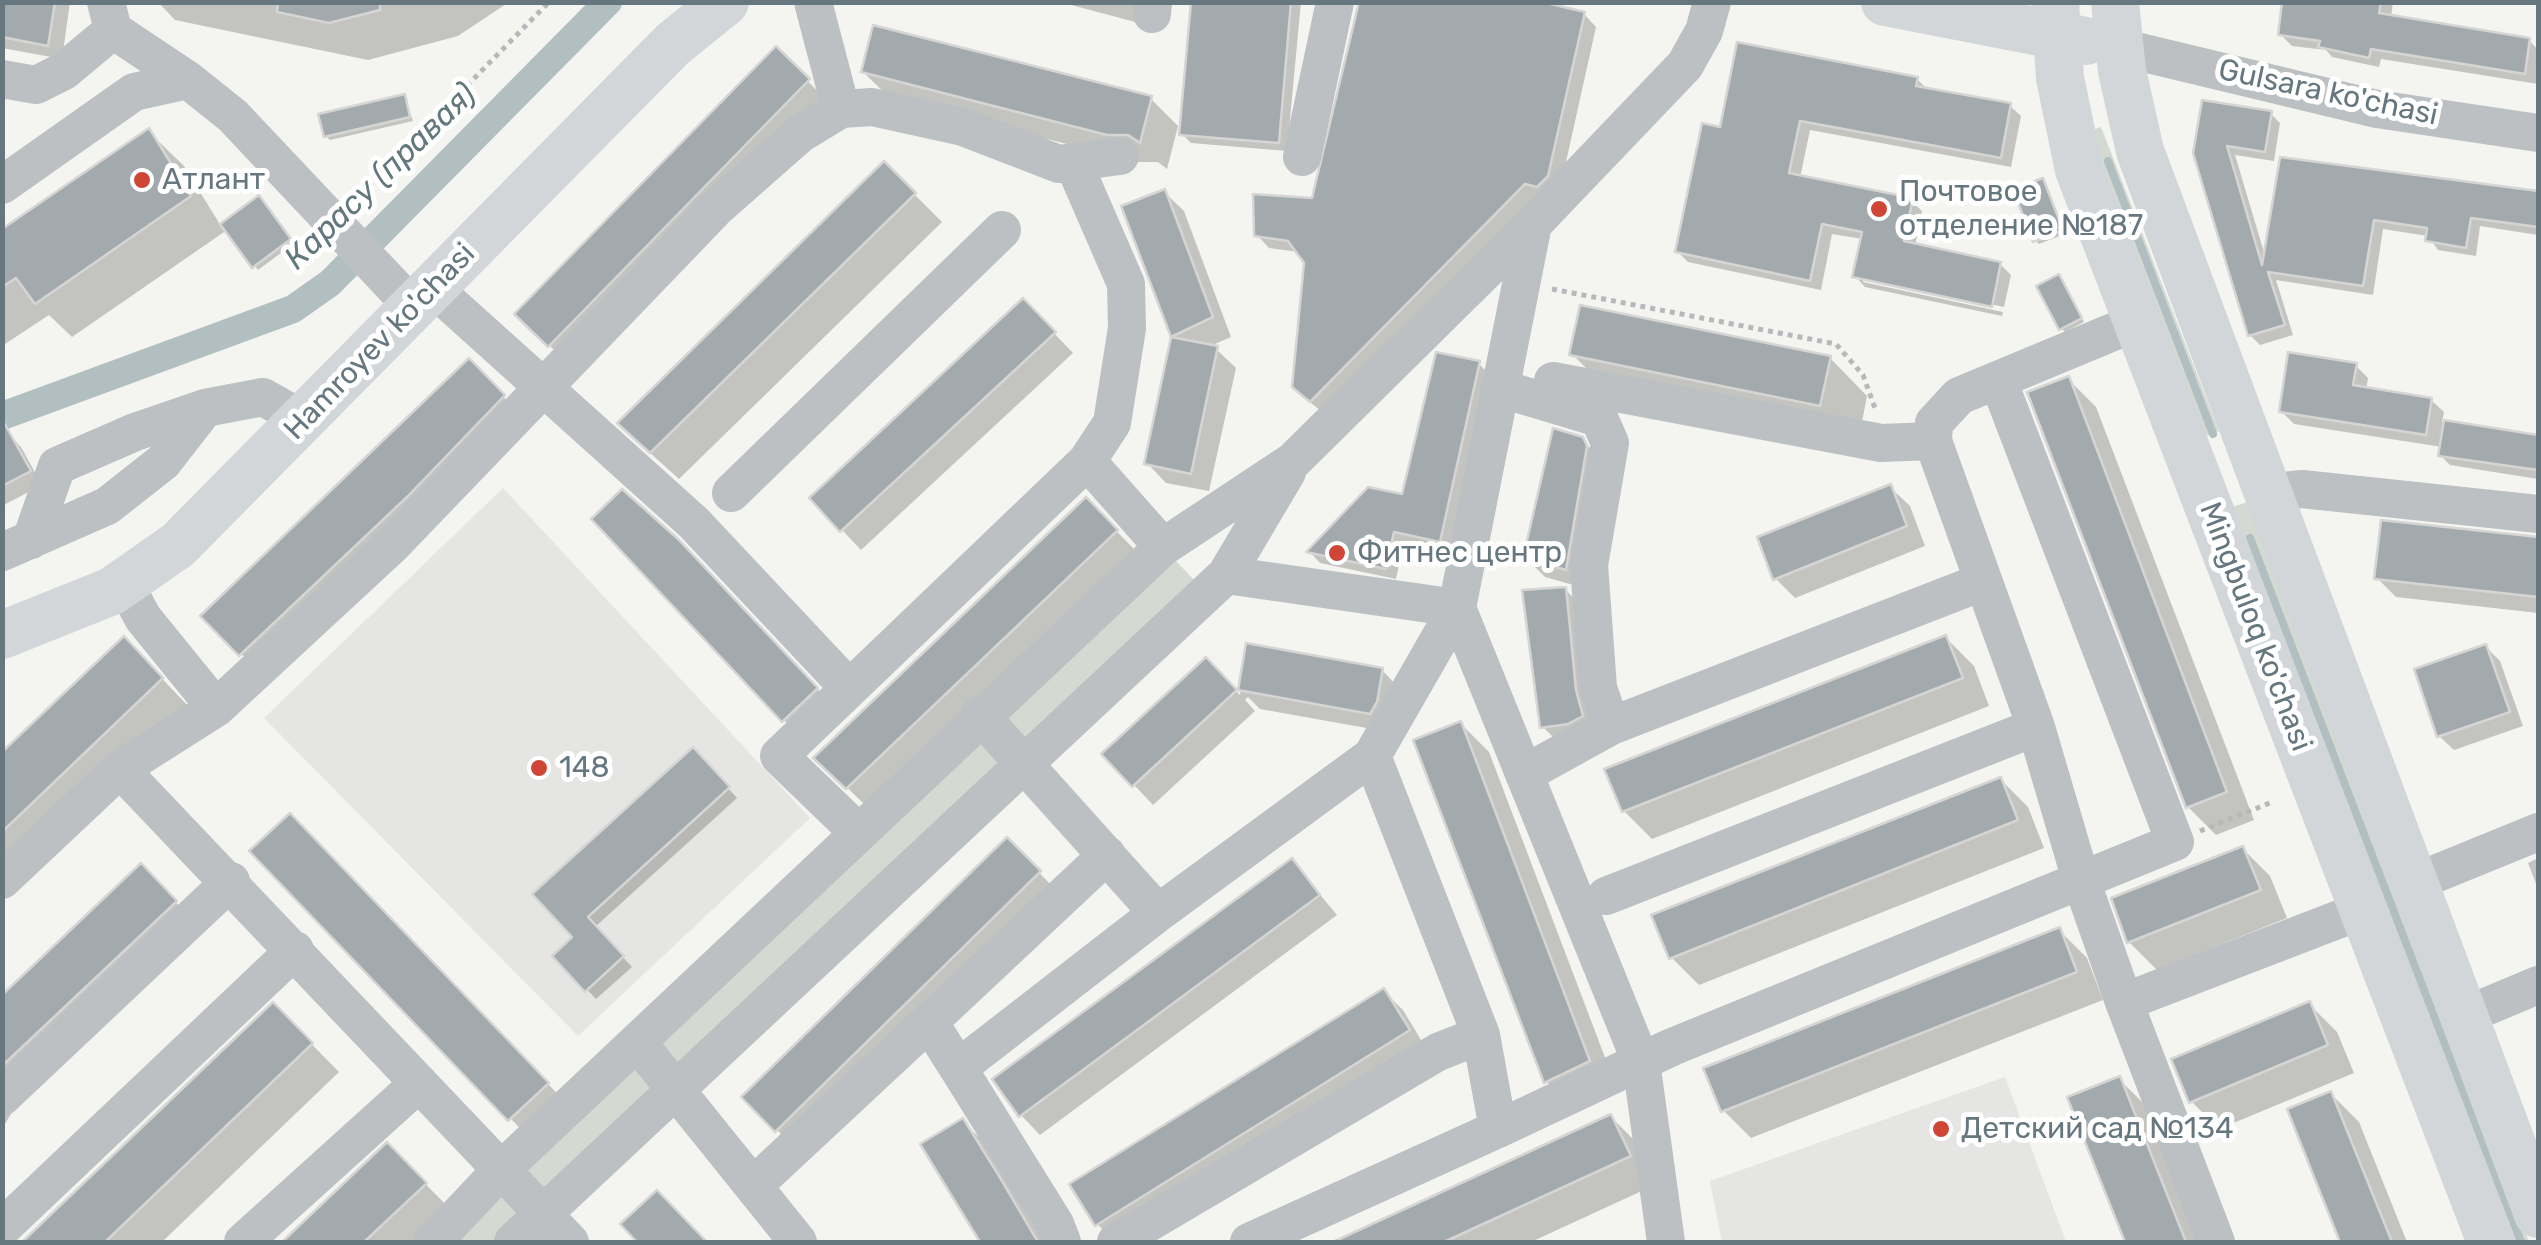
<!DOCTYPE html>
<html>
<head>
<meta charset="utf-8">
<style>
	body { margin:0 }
	#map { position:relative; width:2541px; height:1245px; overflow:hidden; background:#f4f4f1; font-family:Rubik,sans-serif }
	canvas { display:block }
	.frame { position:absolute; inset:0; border:5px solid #67777f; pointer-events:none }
</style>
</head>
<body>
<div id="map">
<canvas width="2541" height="1245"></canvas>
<div class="frame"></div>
</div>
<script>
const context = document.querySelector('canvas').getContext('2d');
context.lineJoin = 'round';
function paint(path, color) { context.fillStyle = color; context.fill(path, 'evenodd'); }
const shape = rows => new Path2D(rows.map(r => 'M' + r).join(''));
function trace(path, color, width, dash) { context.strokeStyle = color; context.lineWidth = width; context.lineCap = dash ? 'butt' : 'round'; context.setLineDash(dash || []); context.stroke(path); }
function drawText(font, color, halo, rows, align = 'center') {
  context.font = font + ' Rubik,sans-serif'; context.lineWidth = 10; context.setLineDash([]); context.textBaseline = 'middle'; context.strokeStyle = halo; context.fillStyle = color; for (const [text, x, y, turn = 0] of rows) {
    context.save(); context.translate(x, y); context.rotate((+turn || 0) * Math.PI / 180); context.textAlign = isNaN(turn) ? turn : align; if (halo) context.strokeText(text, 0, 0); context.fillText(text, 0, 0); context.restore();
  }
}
const built = shape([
	[503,488,810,818,578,1036,264,718],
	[2005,1077,2066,1242,1722,1242,1710,1181]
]);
const green = shape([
	[2101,127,2219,431,2204,437,2090,131],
	[2248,502,2529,1242,2513,1242,2232,507],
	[1163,547,1206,593,513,1242,433,1242]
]);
const shadow = shape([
	[2,2,70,2,62,59,2,48],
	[158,2,509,2,458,36,368,60,175,20],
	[1060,2,1142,2,1139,23],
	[1193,2,1301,2,1287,151,1191,143,1182,134],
	[2331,2,2393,2,2391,17,2529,40,2538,50,2538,84,2381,59,2379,67,2332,57,2326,50,2292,46,2280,34],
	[1584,14,1596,27,1560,189,1324,413,1307,400,1307,262,1299,252,1269,248,1257,235,1314,201],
	[776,50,836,109,577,373,518,314],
	[863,72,1150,98,1178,126,1167,169,1158,162,1137,162,891,99],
	[1917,79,1928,90,2010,106,2021,116,2011,167,1810,130,1800,178,1911,201,1922,211,1915,246,2000,264,2011,275,2004,307,1863,277,1863,282,2003,312,2002,316,1865,287,1855,276,1863,239,1832,234,1821,290,1688,262,1677,251,1722,130],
	[404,97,413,121,330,140,326,136],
	[2270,113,2280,123,2274,161,2235,155,2266,259,2282,160,2538,194,2538,235,2480,226,2476,256,2438,250,2428,236,2383,229,2373,295,2276,280,2293,335,2260,345,2250,335,2196,154],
	[148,131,184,166,221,226,259,199,293,244,258,270,227,230,72,337,49,315,2,346,2,231],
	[884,164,942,222,679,479,648,451],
	[2042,181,2065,234,2039,244,2035,240],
	[1164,192,1184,211,1231,337,1208,347,1216,349,1236,368,1209,491,1166,483,1147,463,1173,337,1124,207],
	[2059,277,2084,322,2065,332,2061,328],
	[1023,301,1073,353,861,550,812,498],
	[1437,354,1478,363,1489,374,1450,551,1404,541,1396,579,1320,563,1310,552,1404,497],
	[1572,354,1830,358,1867,396,1858,443,1610,392],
	[469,362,531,425,269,682,204,616],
	[2356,366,2368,378,2366,390,2431,400,2444,412,2442,422,2538,435,2538,479,2450,465,2441,456,2442,447,2294,424,2281,411],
	[2068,379,2096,407,2254,820,2216,835,2188,807],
	[8,434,21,447,42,485,2,506,2,437],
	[1581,439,1601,459,1584,588,1545,577,1525,557],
	[1890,487,1910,506,1925,546,1795,598,1775,578],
	[1086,500,1135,550,867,807,817,758],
	[2383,523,2538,541,2538,613,2396,597,2377,578],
	[706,570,844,717,812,748,784,720],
	[1565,589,1584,609,1594,711,1562,746,1543,727],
	[1946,638,1974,666,1989,706,1652,839,1624,811],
	[1248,646,1382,670,1401,690,1389,732,1260,709,1248,697,1245,700,1255,711,1153,805,1105,754,1206,661,1240,695],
	[2486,647,2500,661,2523,726,2454,750,2439,736],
	[151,667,189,707,2,886,2,756],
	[1461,724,1489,752,1617,1089,1574,1109,1546,1081],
	[693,750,737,798,595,927,632,967,596,999,556,956,576,938,536,894],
	[2000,779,2028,807,2044,848,1699,985,1671,957],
	[1007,840,1058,892,796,1149,744,1097],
	[317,844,575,1112,538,1147,253,851],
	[2243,849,2270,876,2287,918,2157,970,2129,942],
	[2538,858,2538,889,2528,863],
	[1292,861,1337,915,1040,1135,1021,1115],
	[141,867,203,930,14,1109,2,1129,2,999],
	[2059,930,2087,958,2103,1000,1751,1138,1723,1110],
	[1383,991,1403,1010,1427,1050,1116,1242,1097,1224],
	[2309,1004,2337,1032,2354,1073,2219,1129,2191,1101],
	[273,1005,339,1072,162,1242,26,1242],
	[2119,1079,2147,1107,2201,1242,2127,1242,2070,1098],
	[2331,1094,2359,1122,2407,1242,2343,1242,2290,1110],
	[1611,1117,1638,1144,1657,1184,1531,1242,1355,1242,1352,1236],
	[962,1121,982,1140,1044,1242,983,1242,924,1144],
	[387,1145,453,1212,421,1242,286,1242]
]);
const stream = shape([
	[2108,161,2213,434],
	[2250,538,2521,1242]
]);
const canal = shape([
	[2,416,293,309,330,283,608,2]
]);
const building = shape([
	[2,2,55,2,48,46,2,37,2,2],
	[278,2,380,2,380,10,329,23,277,12,278,2],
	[1191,2,1291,2,1279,143,1179,135,1191,2],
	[1359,2,1542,2,1585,12,1548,176,1537,187,1525,184,1310,402,1292,387,1304,263,1288,241,1254,236,1253,194,1312,198,1359,2],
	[2282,2,2381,2,2379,13,2530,38,2525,74,2371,49,2369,58,2318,47,2320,41,2278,35,2282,2],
	[873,25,1152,96,1140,143,1128,135,1107,135,861,72,873,25],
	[1737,42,1918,77,1916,86,2011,103,2001,158,1800,121,1789,173,1913,198,1904,241,2001,262,1992,307,1852,277,1862,232,1822,224,1810,281,1675,252,1702,123,1720,127,1737,42],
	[776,46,810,79,548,347,514,314,776,46],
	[405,94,410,117,324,137,318,114,405,94],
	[2202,100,2272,111,2265,152,2227,146,2262,265,2280,157,2538,191,2538,227,2471,218,2466,248,2425,241,2427,228,2374,220,2363,286,2268,272,2285,325,2248,336,2193,153,2202,100],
	[149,128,191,196,35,304,16,278,2,287,2,229,149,128],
	[884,161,916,193,650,453,617,423,884,161],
	[2043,178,2063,230,2033,242,2013,189,2043,178],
	[1165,189,1213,317,1171,337,1121,206,1165,189],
	[259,195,291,239,252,268,220,224,259,195],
	[2059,274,2082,318,2059,330,2036,286,2059,274],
	[1023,298,1056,332,840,532,809,498,1023,298],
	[1580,305,1831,356,1820,406,1569,355,1580,305],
	[1171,337,1218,346,1191,474,1144,464,1171,337],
	[1436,352,1480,361,1440,542,1394,532,1386,569,1306,552,1368,487,1402,494,1436,352],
	[2288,352,2357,363,2353,385,2432,398,2426,435,2279,412,2288,352],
	[469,358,505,395,408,496,239,656,200,616,469,358],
	[2069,376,2227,792,2186,808,2027,392,2069,376],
	[2,419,31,471,2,486,2,419],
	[2444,420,2538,435,2538,470,2438,456,2444,420],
	[1553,428,1583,437,1587,446,1566,570,1523,558,1553,428],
	[1891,484,1907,526,1773,580,1757,537,1891,484],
	[622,489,678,539,818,688,782,722,591,519,622,489],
	[1086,497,1118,530,846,789,813,758,1086,497],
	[2381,520,2538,537,2538,597,2374,579,2381,520],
	[1566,587,1576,690,1583,716,1568,724,1540,728,1522,590,1566,587],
	[1946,635,1963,678,1622,812,1604,769,1946,635],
	[124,636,163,678,2,832,2,752,124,636],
	[1246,643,1383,668,1377,702,1370,714,1238,690,1246,643],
	[2486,644,2510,712,2437,737,2414,669,2486,644],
	[1206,657,1237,690,1132,787,1101,754,1206,657],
	[1461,721,1590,1061,1544,1083,1413,740,1461,721],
	[693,747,730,787,588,917,624,956,585,992,552,956,572,937,532,894,693,747],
	[2001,777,2018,820,1669,959,1651,915,2001,777],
	[290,813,549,1083,508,1121,249,851,290,813],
	[1007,837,1041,871,775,1132,741,1097,1007,837],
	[2243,846,2261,890,2127,943,2111,898,2243,846],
	[1292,858,1320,895,1019,1117,992,1079,1292,858],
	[141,863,177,901,2,1066,2,995,141,863],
	[2060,927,2077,972,1721,1112,1703,1068,2060,927],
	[1384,988,1410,1030,1095,1226,1069,1184,1384,988],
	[2310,1001,2328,1045,2189,1103,2171,1059,2310,1001],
	[273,1002,313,1043,105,1242,22,1242,273,1002],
	[2120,1076,2186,1242,2125,1242,2067,1097,2120,1076],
	[2331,1091,2392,1242,2340,1242,2287,1109,2331,1091],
	[1611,1114,1631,1156,1444,1242,1333,1242,1611,1114],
	[963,1118,999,1176,1038,1242,980,1242,920,1144,963,1118],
	[387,1142,427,1183,364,1242,282,1242,387,1142],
	[657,1190,707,1242,637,1242,620,1224,657,1190]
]);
const path = shape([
	[355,200,549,2],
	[1552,289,1836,344,1863,375,1876,411],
	[2200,831,2272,802]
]);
const minor = shape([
	[106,2,113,30,188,80],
	[813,2,841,109],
	[1152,14,1153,2],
	[2119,47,2377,109,2538,133],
	[2,79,36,85,64,71,113,30],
	[1302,157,1335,2],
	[2,185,134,92,188,80,233,116,414,308],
	[433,288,694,523,848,687],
	[2137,322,1959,396,1934,423,1933,441,2036,727,2081,880,2124,1002,2363,910],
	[1553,381,1881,443,1933,441],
	[1499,388,1599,418,1610,443,1589,565,1598,688,1611,726,1524,774],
	[1087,461,1163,547],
	[731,493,1002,230],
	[2267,493,2302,489,2538,514],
	[31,540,57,466,135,432,205,408,263,397,304,420],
	[2,552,107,506,163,462,205,408],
	[1226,575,1457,608,1641,1062,1666,1242],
	[124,583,143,618,216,708,120,769,570,1242],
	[216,708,392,545,716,208,800,134,841,109,872,107,963,127,1059,164,1120,156],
	[980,715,1158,913,1372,756,1457,608,1533,224],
	[1611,726,1982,582],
	[1372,756,1481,1035,1498,1129,1672,1047,2175,842,1998,380],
	[858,832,779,756,1087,461,1112,423,1127,328,1126,284,1073,162],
	[2,880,120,769],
	[2413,883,2538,832],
	[1606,896,2036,727],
	[2124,1002,2216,1242],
	[2464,1016,2538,985],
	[929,1022,1107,855],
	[638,1043,753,1186,929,1022,958,1068,1158,913],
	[958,1068,1055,1224,1062,1242],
	[2,1097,231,881],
	[753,1186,798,1242],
	[2,1228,295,950],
	[243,1242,419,1083],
	[433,1242,501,1170,1163,547,1293,461,1533,224,1685,65,1704,31,1712,2],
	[513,1242,1226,575,1287,472],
	[1116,1242,1438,1052,1481,1035],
	[1249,1242,1498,1129]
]);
const major = shape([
	[1885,2,2086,41],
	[2055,2,2060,78,2079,170,2491,1242],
	[2115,2,2122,71,2140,151,2538,1214],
	[2,635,112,591,178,545,673,44,725,2]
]);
const markers = [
	[142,180,10,"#cf4636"],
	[1879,209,10,"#cf4636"],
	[1337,553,10,"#cf4636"],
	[539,768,10,"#cf4636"],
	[1941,1129,10,"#cf4636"]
];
const streetNames = [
	["Gulsara ko'chasi",2328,93,12],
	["Hamroyev ko'chasi",380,342,-46],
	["Mingbuloq ko'chasi",2255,627,69]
];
const poiNames = [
	["Атлант",162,180],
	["Почтовое",1899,192],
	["отделение №187",1899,226],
	["Фитнес центр",1357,553],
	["148",559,768],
	["Детский сад №134",1961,1129]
];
const waterNames = [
	["Карасу (правая)",381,177,-44]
];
paint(built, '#e5e5e4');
paint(green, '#d4d9d1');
paint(shadow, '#0003');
trace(stream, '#b2bfc1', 8);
trace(canal, '#b2bfc1', 28);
paint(building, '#a2aaae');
trace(building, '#d6d5d4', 2.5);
trace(path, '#b6b9bb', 5, [5, 5]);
trace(minor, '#bcc0c3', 38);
trace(major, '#d2d6d9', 48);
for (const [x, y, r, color] of markers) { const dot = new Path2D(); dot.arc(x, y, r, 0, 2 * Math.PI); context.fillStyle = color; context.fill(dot); trace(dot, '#fff', 4); }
drawText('30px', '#67777f', '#fff', streetNames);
drawText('30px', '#67777f', '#fff', poiNames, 'left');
drawText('italic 32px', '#63787c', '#fff', waterNames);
</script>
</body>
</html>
